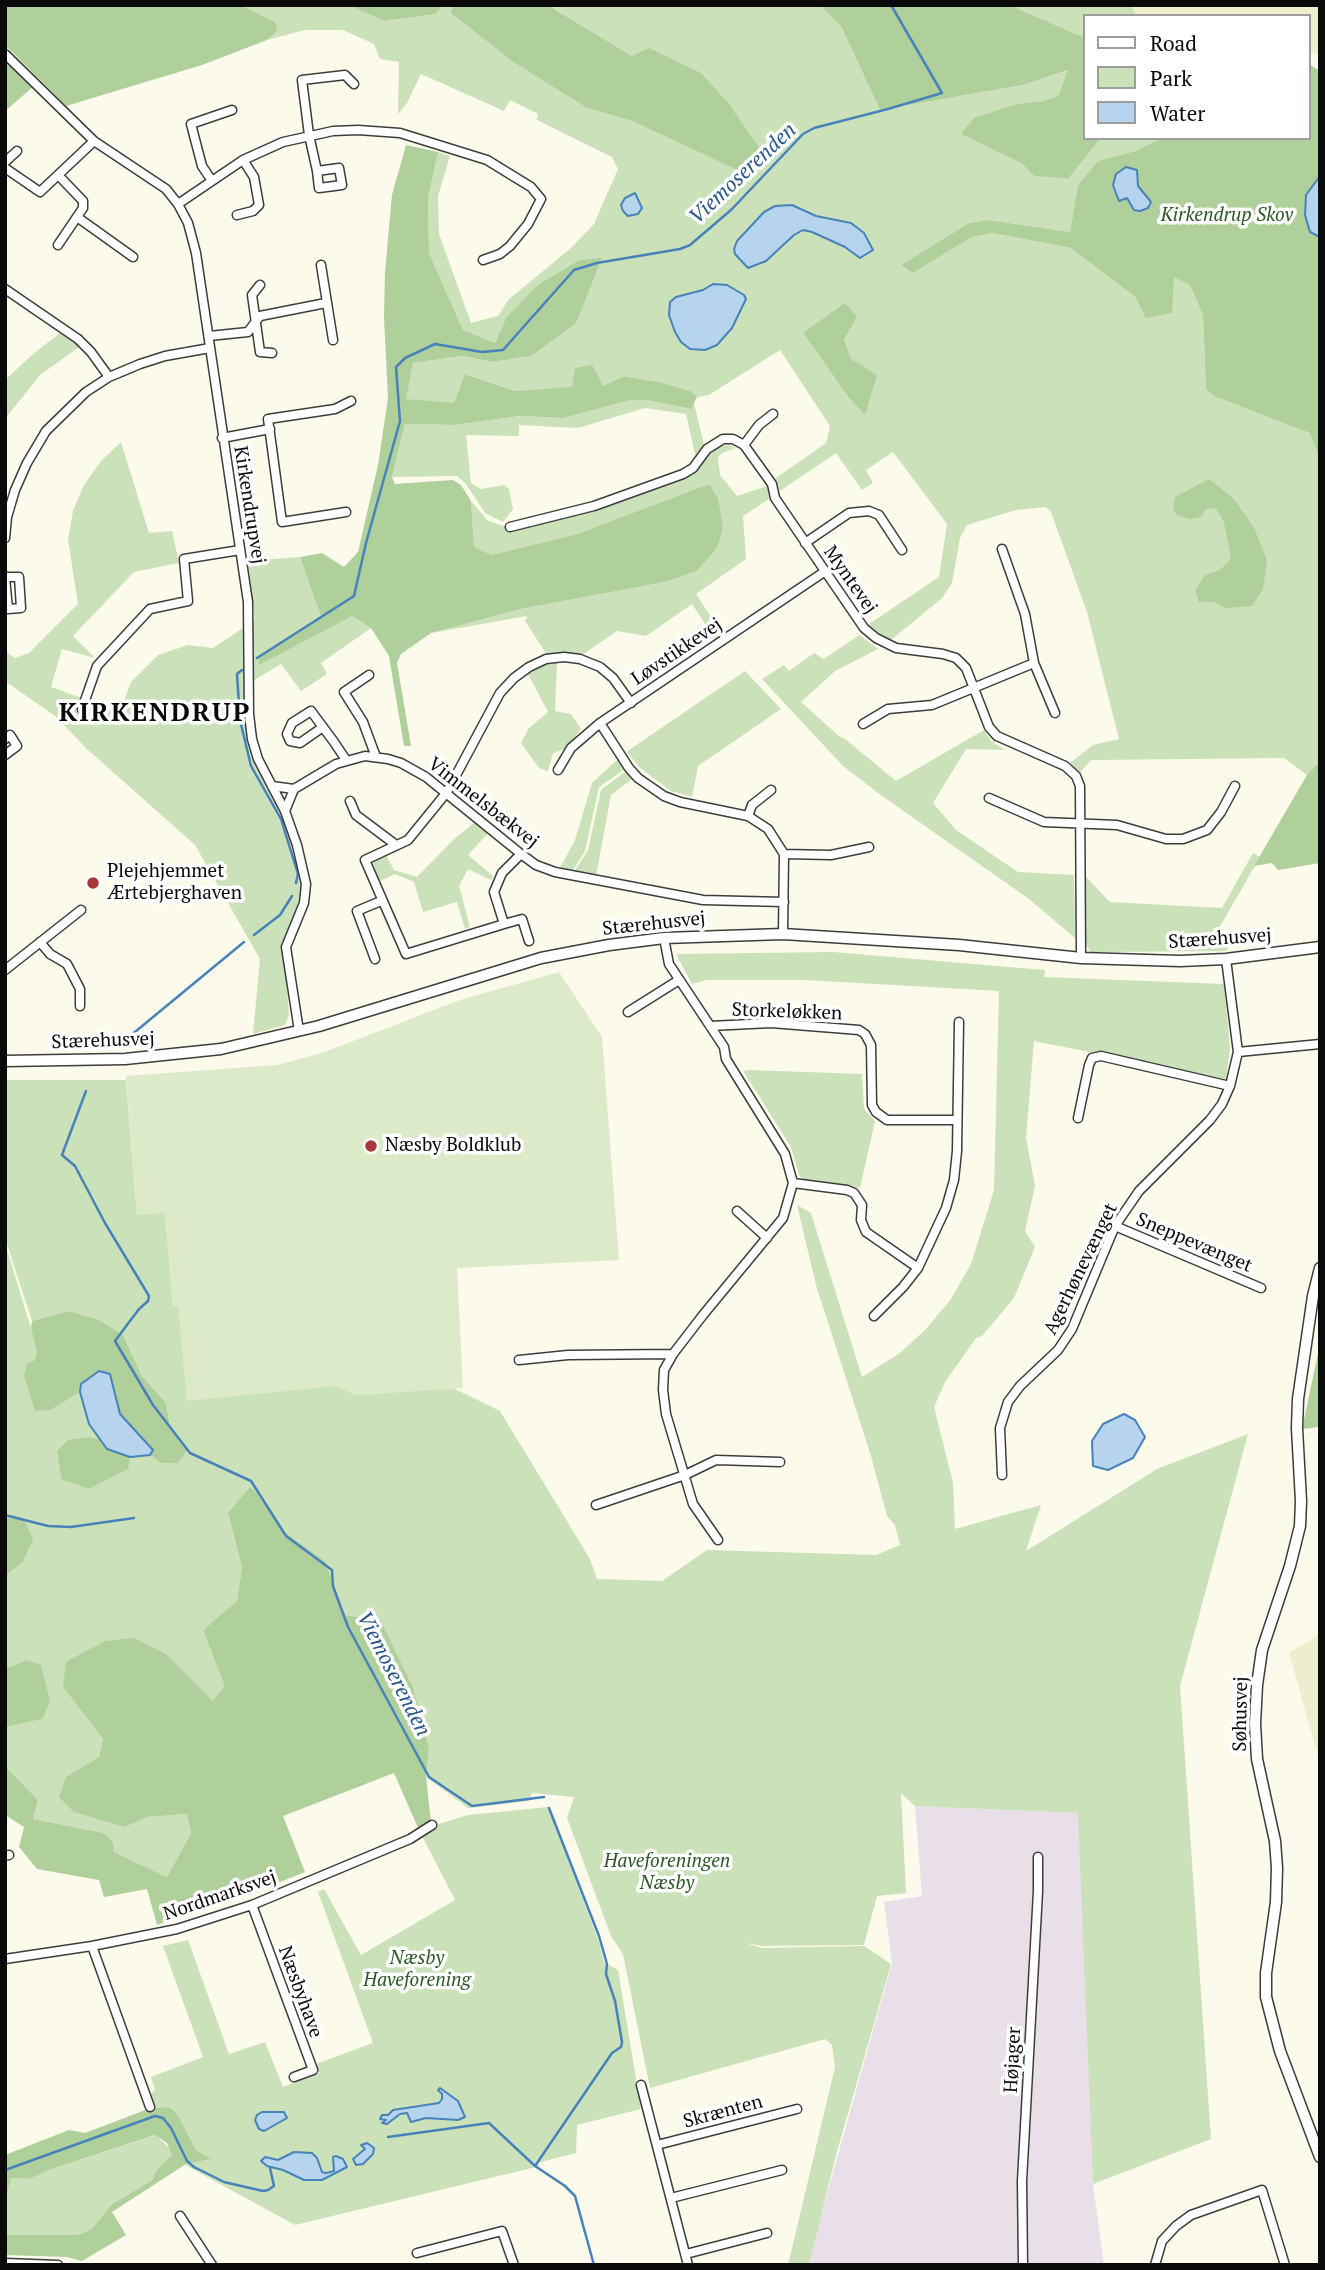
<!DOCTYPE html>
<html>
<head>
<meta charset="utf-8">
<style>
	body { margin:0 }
	#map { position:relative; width:1325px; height:2270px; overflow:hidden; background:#fcfaea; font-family:"PT Serif",serif }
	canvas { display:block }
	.frame { position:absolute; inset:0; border:7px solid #0a0a0a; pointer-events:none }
	.legend { position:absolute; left:1083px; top:14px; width:228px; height:126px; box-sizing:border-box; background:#fff; border:2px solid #9d9d9d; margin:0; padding:9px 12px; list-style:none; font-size:21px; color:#0a0a0a }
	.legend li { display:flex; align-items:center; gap:14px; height:35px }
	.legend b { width:35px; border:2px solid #9d9d9d }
</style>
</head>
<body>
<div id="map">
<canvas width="1325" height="2270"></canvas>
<div class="frame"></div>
<ul class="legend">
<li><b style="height:9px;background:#fff"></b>Road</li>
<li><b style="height:19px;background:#cbe1b9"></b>Park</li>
<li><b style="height:19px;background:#b6d4ed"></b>Water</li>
</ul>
</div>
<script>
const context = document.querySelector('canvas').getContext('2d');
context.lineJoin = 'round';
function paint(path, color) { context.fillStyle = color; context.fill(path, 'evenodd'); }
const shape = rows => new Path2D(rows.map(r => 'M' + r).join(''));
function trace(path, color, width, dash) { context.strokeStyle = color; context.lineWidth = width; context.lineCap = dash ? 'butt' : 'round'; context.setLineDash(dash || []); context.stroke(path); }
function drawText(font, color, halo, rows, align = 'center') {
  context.font = font + ' "PT Serif",serif'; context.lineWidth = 7; context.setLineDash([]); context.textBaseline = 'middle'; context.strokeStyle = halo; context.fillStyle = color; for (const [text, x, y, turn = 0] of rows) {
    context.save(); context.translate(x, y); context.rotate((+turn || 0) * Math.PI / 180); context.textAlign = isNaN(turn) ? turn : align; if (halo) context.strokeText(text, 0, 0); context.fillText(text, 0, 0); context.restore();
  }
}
const industrial = shape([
	[915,1806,1079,1813,1093,2184,1104,2265,807,2265,892,1963,884,1902,922,1896]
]);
const farmland = shape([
	[1132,5,1320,5,1320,54,1309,52,1309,16,1136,16],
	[1320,1634,1320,1763,1289,1653]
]);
const green = shape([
	[241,5,348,5,386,21,436,14,443,5,453,5,451,13,513,62,587,108,632,121,737,170,632,56,549,5,820,5,841,26,880,110,1023,85,1069,70,1060,95,1044,101,1017,104,962,134,1021,163,1034,176,1068,179,1101,138,1161,138,1135,151,1098,161,1078,185,1070,232,989,220,969,223,901,265,913,273,972,237,992,233,1071,248,1135,297,1147,318,1174,276,1190,285,1203,315,1206,389,1216,397,1311,433,1320,458,1320,761,1307,775,1284,758,1091,760,1080,772,1070,763,1093,745,1119,739,1087,612,1051,512,1046,507,1016,510,967,525,960,538,952,583,942,598,891,640,880,635,869,624,939,577,947,524,893,452,866,470,873,483,862,490,836,453,780,491,776,478,826,443,830,426,780,350,709,395,697,397,691,391,659,382,624,376,603,386,515,391,466,374,454,404,405,399,413,363,462,356,493,362,531,356,543,346,506,318,495,343,463,330,429,253,428,198,438,152,450,156,438,196,439,234,471,323,498,316,509,299,570,249,594,224,618,169,612,157,537,120,538,114,510,100,504,111,421,74,407,103,398,114,399,62,380,59,374,44,343,30,305,30,267,40,278,30,275,22],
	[857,317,844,340,865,415,849,398,803,333],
	[1035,5,1132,5,1136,16,1085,16,1085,38,1015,7],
	[64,330,82,345,40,375,5,419,5,380,33,354],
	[631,400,647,400,690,409,694,403,704,445,698,457,695,454,686,414,645,408,578,428,519,425,519,436,466,435,471,483,481,489,504,485,509,489,513,509,503,522,485,513,466,484,457,476,392,477,405,424,453,425,520,416,563,418],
	[121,442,149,533,172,531,179,563,134,572,73,636,95,658,62,649,51,687,120,712,131,682,158,655,188,645,213,648,255,620,248,561,300,557,321,617,259,656,352,616,371,628,321,663,327,674,301,691,281,664,244,686,248,737,255,764,284,816,298,856,302,891,300,904,288,929,284,944,289,1015,285,1025,253,1034,260,959,195,845,88,750,55,716,5,681,5,651,15,658,29,653,78,604,68,539,73,511,84,485,101,461],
	[728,445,736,448,722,453,718,457,720,475,737,496,767,486,769,499,743,516,746,559,696,594,722,634,715,639,692,604,646,636,617,631,582,655,569,653,547,655,525,621,527,616,431,633,521,609,665,582,697,571,717,548,706,485,577,534,491,555,474,548,471,501,488,521,510,528,593,510,693,473,710,453,718,447],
	[859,635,878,649,835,671,801,702,840,737,845,739,896,781,984,730,991,741,1005,750,966,749,933,803,956,830,1018,872,1074,875,1075,938,1029,899,878,793,843,766,762,679,784,665,789,671,814,653,824,659],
	[557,663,555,711,571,714,581,729,567,748,553,753,548,771,539,768,521,743,529,728,548,712,528,674,545,664],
	[745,671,781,709,698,766,692,797,671,791,640,768,627,752,629,750],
	[617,760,625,769,599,787,585,851,572,872,560,868,575,840,592,783],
	[626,771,632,779,611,795,596,876,574,872,588,850,601,790],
	[475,822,489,832,468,855,493,876,491,880,468,869,459,886,470,927,465,929,457,902,423,912,414,882,395,874,380,881,373,864,375,859,386,855,394,870,417,877,454,839],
	[1253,853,1260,857,1218,930,1234,939,1226,951,1091,952,1086,945,1085,876,1110,902,1222,908],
	[833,952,1045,970,1044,977,1224,984,1230,1048,1226,1079,1034,1041,1026,1138,1035,1186,1025,1231,1035,1247,1014,1298,982,1336,976,1338,945,1382,934,1407,953,1483,955,1529,1041,1505,1026,1551,1157,1469,1248,1434,1180,1686,1211,2139,1093,2184,1078,1813,915,1806,901,1793,906,1893,877,1896,864,1945,762,1946,745,1943,762,1948,864,1946,891,1964,836,2155,809,2265,788,2265,835,2067,832,2045,825,2039,650,2088,623,1954,611,1936,567,1818,574,1797,532,1793,529,1801,468,1808,426,1777,429,1747,413,1687,381,1621,345,1615,325,1561,282,1530,258,1495,228,1514,242,1568,237,1601,203,1630,226,1686,213,1701,166,1654,63,1687,103,1739,99,1757,66,1777,125,1827,147,1817,187,1814,191,1833,167,1877,114,1852,104,1833,33,1819,38,1800,5,1766,5,1727,41,1719,26,1660,5,1669,5,1576,22,1563,23,1518,5,1518,5,1243,38,1351,35,1360,50,1409,80,1392,87,1419,99,1439,89,1437,69,1440,57,1451,61,1479,127,1469,130,1457,150,1455,161,1463,188,1449,170,1426,166,1403,142,1376,123,1335,68,1311,32,1321,5,1238,5,1080,126,1080,137,1215,165,1212,173,1305,178,1305,356,1395,453,1388,500,1411,590,1559,597,1579,662,1581,707,1550,876,1555,900,1545,895,1525,887,1516,871,1456,816,1285,797,1205,811,1213,862,1377,900,1353,926,1329,951,1299,971,1264,994,1190,999,991,805,980,706,980,692,984,676,954],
	[749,1070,862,1074,864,1109,875,1121,860,1188,804,1181,799,1175,791,1147,743,1071],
	[548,1807,599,1942,604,1962,618,1970,641,2109,577,2125,576,2153,537,2163,540,2166,295,2225,187,2166,186,2164,210,2159,196,2150,180,2119,165,2107,155,2108,151,2094,155,2090,151,2077,203,2057,163,1946,188,1940,229,2054,265,2042,283,2087,319,2073,316,2064,373,2043,318,1892,324,1889,361,1955,455,1900,419,1830,468,1815],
	[440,2088,458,2101,457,2120,438,2119,408,2113,386,2120,384,2118,439,2103,442,2099],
	[265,2157,278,2160,317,2158,322,2172,334,2171,333,2161,342,2171,304,2180,283,2170,267,2166],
	[156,2135,171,2150,172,2158,157,2170,152,2180,111,2205,92,2229,78,2235,5,2235,5,2199,10,2178,30,2179,46,2171]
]);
const forest = shape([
	[5,5,241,5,275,22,278,30,267,40,202,65,66,106,5,45],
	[348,5,443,5,436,14,385,21],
	[453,5,548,5,632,56,649,48,701,73,728,103,763,153,752,165,737,170,632,121,587,108,513,62,451,13],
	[820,5,1010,5,1085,38,1085,138,1101,138,1068,179,1034,176,1021,163,961,134,974,118,1017,104,1044,101,1059,95,1068,70,1023,85,880,110,841,26],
	[5,60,33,87,5,111],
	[1309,64,1320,71,1320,176,1306,195,1310,232,1320,237,1320,458,1310,433,1216,397,1206,389,1203,315,1190,285,1174,277,1172,313,1146,318,1135,297,1071,248,992,233,972,237,913,273,901,265,969,223,989,220,1070,232,1078,185,1098,161,1135,151,1161,138,1309,138],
	[406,145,438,152,428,198,429,253,463,330,495,343,506,318,538,285,580,260,602,258,576,323,531,356,493,362,462,356,413,363,406,399,454,403,465,374,515,391,572,387,575,368,592,365,603,386,624,376,659,382,691,391,697,397,691,409,647,400,631,400,563,418,520,416,453,425,405,424,392,477,395,484,453,480,461,485,471,501,474,547,491,555,577,534,706,485,710,485,718,499,723,528,717,548,697,571,665,582,521,609,431,633,401,654,397,663,411,746,404,746,389,656,371,628,352,616,259,665,259,656,321,617,300,557,322,553,344,567,358,552,378,465,388,398,384,318,385,272,392,195],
	[845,303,857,317,844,340,851,359,877,375,865,415,849,398,803,333],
	[1209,479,1234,499,1254,528,1267,560,1263,589,1252,606,1226,608,1214,602,1199,602,1195,591,1205,575,1220,570,1231,559,1224,522,1216,508,1206,509,1201,517,1190,519,1178,516,1173,509,1175,497],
	[1320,761,1320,863,1278,870,1272,863,1254,866,1307,775],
	[68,1311,99,1320,123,1335,142,1376,166,1403,170,1426,188,1449,178,1463,161,1463,150,1455,152,1450,120,1414,109,1374,99,1371,81,1384,80,1392,50,1410,35,1411,24,1376,27,1364,35,1360,37,1351,31,1328,32,1321],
	[1320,1344,1320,1427,1302,1429],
	[89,1437,99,1439,107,1449,130,1457,128,1469,89,1489,61,1479,57,1451,68,1440],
	[250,1487,258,1495,282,1530,325,1561,345,1615,381,1621,413,1687,429,1747,426,1777,431,1822,419,1830,394,1773,283,1816,305,1872,250,1894,157,1925,147,1889,104,1897,99,1880,37,1869,19,1847,24,1827,5,1815,5,1766,38,1800,33,1819,104,1833,113,1843,114,1852,167,1877,191,1833,187,1814,147,1817,125,1827,74,1812,59,1797,66,1777,99,1757,103,1739,63,1687,66,1662,105,1641,134,1638,166,1654,213,1701,225,1686,203,1630,237,1601,242,1568,228,1513],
	[5,1518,23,1518,33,1539,22,1563,5,1576],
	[26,1660,41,1665,50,1702,42,1719,5,1727,5,1669],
	[165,2107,172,2109,180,2119,196,2150,211,2159,186,2164,112,2212,126,2235,82,2261,67,2257,5,2255,5,2235,78,2235,92,2229,111,2205,152,2180,157,2170,172,2155,167,2143,155,2135,46,2171,30,2179,11,2178,5,2199,5,2155,69,2130,85,2133,148,2109]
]);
const pitch = shape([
	[559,972,602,1037,619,1260,457,1268,463,1388,355,1395,336,1386,187,1401,178,1306,173,1306,165,1213,137,1215,126,1076,277,1065,322,1053,460,1000]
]);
const water = shape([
	[1126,167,1137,170,1138,186,1151,202,1148,208,1140,211,1134,210,1127,198,1119,201,1113,185,1116,174,1126,167],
	[1320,176,1320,237,1310,232,1305,215,1306,195,1320,176],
	[635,193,642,208,638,214,628,216,623,211,621,205,625,198,635,193],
	[792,205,816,216,851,223,864,233,873,250,860,258,845,247,812,232,803,230,794,235,766,261,748,268,735,254,734,249,737,241,764,212,775,206,792,205],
	[713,284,727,285,744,295,746,299,732,328,717,345,705,350,690,349,681,342,675,332,669,315,670,302,676,297,703,290,713,284],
	[99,1371,110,1374,120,1414,153,1450,150,1455,130,1457,107,1449,89,1424,80,1392,81,1384,99,1371],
	[1124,1414,1135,1420,1145,1437,1133,1458,1108,1470,1093,1466,1092,1441,1103,1424,1124,1414],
	[440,2088,458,2101,465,2117,458,2120,426,2118,411,2122,407,2113,400,2114,387,2124,382,2123,386,2120,380,2119,382,2115,388,2115,393,2110,439,2103,442,2099,442,2094,438,2090,440,2088],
	[262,2112,284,2112,287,2118,264,2131,259,2129,255,2120,257,2115,262,2112],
	[367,2143,374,2148,373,2154,363,2164,356,2165,353,2159,365,2149,361,2145,367,2143],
	[294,2152,312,2153,317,2158,322,2172,326,2173,334,2171,333,2157,336,2156,343,2159,347,2167,322,2180,304,2180,283,2170,267,2166,261,2161,265,2157,278,2160,294,2152]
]);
const stream = shape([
	[257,658,354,596,366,543,400,421,396,367,405,358,435,344,482,352,503,350,574,270,597,263,680,249,690,245,731,210,803,134,814,128,888,109,942,93,891,5],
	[242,670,237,674,240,720,251,766,281,819,298,874,296,883],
	[254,935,280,915,292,896],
	[124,1041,244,942],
	[86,1091,62,1155,75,1166,105,1223,149,1296,148,1301,139,1309,115,1341,153,1405,190,1453,251,1481,286,1536,332,1570,333,1586,348,1627,429,1777,472,1806,544,1797],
	[5,1515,48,1526,71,1527,134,1518],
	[549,1808,599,1936,607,1964,606,1974,615,2001,622,2042,621,2047,612,2053,535,2166,565,2186,575,2196,594,2265],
	[388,2137,489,2123,535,2166],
	[5,2170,155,2116,163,2118,171,2128,187,2161,194,2167,224,2182,263,2191,268,2190,274,2186,270,2168]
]);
const minor = shape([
	[5,54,94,141,166,189,178,204,188,223,196,253,248,602,249,714,252,739,258,759,285,811,297,845,306,884,304,903,286,947,299,1031],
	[5,162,17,151],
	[5,168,40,192,94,141],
	[317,171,319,188,342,185,339,168,317,171,309,135,302,80,345,75,354,84],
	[212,181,202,166,191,124,232,110],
	[178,204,243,160,283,142,333,131,358,130,400,133,487,160,531,187,541,199,528,224,510,246,500,254,483,260],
	[237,215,253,211,259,205,254,177,243,160],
	[77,217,133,257],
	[58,245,83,208,83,201,59,176],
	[321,265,333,340],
	[260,285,252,295,260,352,272,353],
	[5,289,78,339,91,352,109,377],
	[209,336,248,332,260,316,326,303],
	[222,438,270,429],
	[744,445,759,425,773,414],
	[346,512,282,522,268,419,335,409,351,401],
	[510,527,594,506,683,474,693,468,707,449,723,439,733,439,744,445,772,484,775,498,864,628,876,638,896,648,943,654,956,658,966,668,989,727,997,736,1065,766,1076,776,1080,786,1081,958],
	[5,538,7,517,15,490,27,463,46,431,86,392,109,377,140,364,165,356,210,348],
	[805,543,849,513,869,511,879,515,902,550],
	[1002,549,1025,614,1034,663,1055,713],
	[5,577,19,577,21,608,8,609,5,578],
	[369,675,344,692,363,722,376,757],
	[82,709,97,666,150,609,188,601,184,559,240,550],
	[600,723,629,768,638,778,664,796,680,802,748,816,768,829,784,854,783,934],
	[863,724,888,709,932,705,1034,663],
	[323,727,300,743,290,741,287,734,292,723,311,711,334,742,346,760],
	[5,739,10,735,17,746,5,755],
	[558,770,571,748,600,723,824,572],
	[272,786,294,789],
	[989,798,1044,822,1117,825,1166,839,1183,839,1207,830,1221,812,1235,786],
	[350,801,356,815,396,845],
	[285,811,294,789,336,764,365,756,388,759,401,763,426,777,521,854,536,865,555,872,703,900,784,902],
	[748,816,752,805,771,790],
	[521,854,502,873,494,892,504,924,406,954,365,860,408,840,447,792,500,693,514,678,529,667,546,659,564,657,580,659,600,667,613,678,631,703],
	[784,854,831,855,869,847],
	[504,924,522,919,529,941],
	[664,938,669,964,724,1047,726,1059,785,1154,793,1183,783,1218,703,1315,673,1354,664,1370,663,1390,666,1414,693,1504,718,1540],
	[40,942,50,954,67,964,80,989,80,1006],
	[375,959,357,911,381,901],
	[5,970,81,910],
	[628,1012,679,980],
	[710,1026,771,1023,859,1030,865,1034,871,1045,872,1105,876,1112,887,1120,957,1120],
	[1238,1052,1320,1044],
	[1078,1118,1089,1065,1092,1058,1101,1056,1230,1086],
	[793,1183,847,1190,854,1193,862,1205,861,1220,866,1232,918,1268],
	[737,1211,767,1238],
	[1115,1226,1261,1288],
	[874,1316,903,1287,918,1268,946,1208,954,1180,957,1151,959,1022],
	[519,1360,568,1355,673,1354],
	[1002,1475,1000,1428,1008,1402,1020,1386,1058,1350,1072,1329,1115,1226,1139,1191,1210,1120,1222,1104,1230,1086,1238,1052,1226,959],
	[596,1505,685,1475,716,1460,780,1462],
	[5,1856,9,1855],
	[252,1905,313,2070,294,2077],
	[92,1946,150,2107],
	[5,1959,92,1946,177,1929,252,1905,410,1839,432,1825],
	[641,2085,688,2265],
	[657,2145,797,2109],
	[671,2198,782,2170],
	[180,2216,212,2265],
	[417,2253,502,2231,514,2265],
	[686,2254,767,2233],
	[5,2263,58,2265],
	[1023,2265,1022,2181,1038,1891,1038,1857],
	[1155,2265,1162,2241,1176,2226,1191,2215,1262,2190,1285,2265]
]);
const tertiary = shape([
	[5,1061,125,1059,221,1049,319,1026,541,958,609,945,664,938,783,934,959,945,1081,958,1180,961,1226,959,1320,947],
	[1320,1268,1313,1296,1298,1399,1297,1428,1301,1501,1300,1526,1290,1566,1262,1650,1257,1685,1255,1724,1257,1759,1275,1841,1277,1868,1276,1902,1266,1973,1266,1997,1280,2051,1320,2157]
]);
const markers = [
	[93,883,7,"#a63936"],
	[371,1146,7,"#a63936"]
];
const parkNames = [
	["Kirkendrup Skov",1227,216],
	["Haveforeningen",667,1862],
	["Næsby",667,1884],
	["Næsby",417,1959],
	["Haveforening",417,1981]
];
const streetNames = [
	["Kirkendrupvej",249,505,81],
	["Myntevej",850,580,55],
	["Løvstikkevej",677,652,-34],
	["Vimmelsbækvej",483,803,38],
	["Stærehusvej",654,924,-6],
	["Stærehusvej",1220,939,-4],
	["Storkeløkken",787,1012,2],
	["Stærehusvej",103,1041,-2],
	["Sneppevænget",1194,1243,23],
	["Agerhønevænget",1081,1269,-64],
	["Søhusvej",1241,1714,-89],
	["Nordmarksvej",220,1896,-19],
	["Næsbyhave",300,1992,70],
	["Højager",1013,2060,-87],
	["Skrænten",723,2112,-15]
];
const poiNames = [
	["Plejehjemmet",107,872],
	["Ærtebjerghaven",107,894],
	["Næsby Boldklub",385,1146]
];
const waterNames = [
	["Viemoserenden",743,174,-43],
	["Viemoserenden",393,1674,63]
];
const districtNames = [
	["KIRKENDRUP",155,714]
];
paint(industrial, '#e8dfe8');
paint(farmland, '#eeeece');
paint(green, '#cbe1b9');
paint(forest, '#afd09b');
paint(pitch, '#dceaca');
paint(water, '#b6d4ed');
trace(water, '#4783ba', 2);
trace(stream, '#4783ba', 2.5);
trace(minor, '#3d3d3d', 11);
trace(tertiary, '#3d3d3d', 13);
trace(minor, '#fff', 8);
trace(tertiary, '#fff', 10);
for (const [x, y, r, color] of markers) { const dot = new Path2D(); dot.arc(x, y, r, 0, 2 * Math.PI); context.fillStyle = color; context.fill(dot); trace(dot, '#fff', 2.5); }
drawText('italic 19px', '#2b5824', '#fff', parkNames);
drawText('19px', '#0a0a0a', '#fff', streetNames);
drawText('19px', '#0a0a0a', '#fff', poiNames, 'left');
drawText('italic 21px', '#26578a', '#fff', waterNames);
context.letterSpacing = '2px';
drawText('bold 26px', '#0a0a0a', '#fff', districtNames);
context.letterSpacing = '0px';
</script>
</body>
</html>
